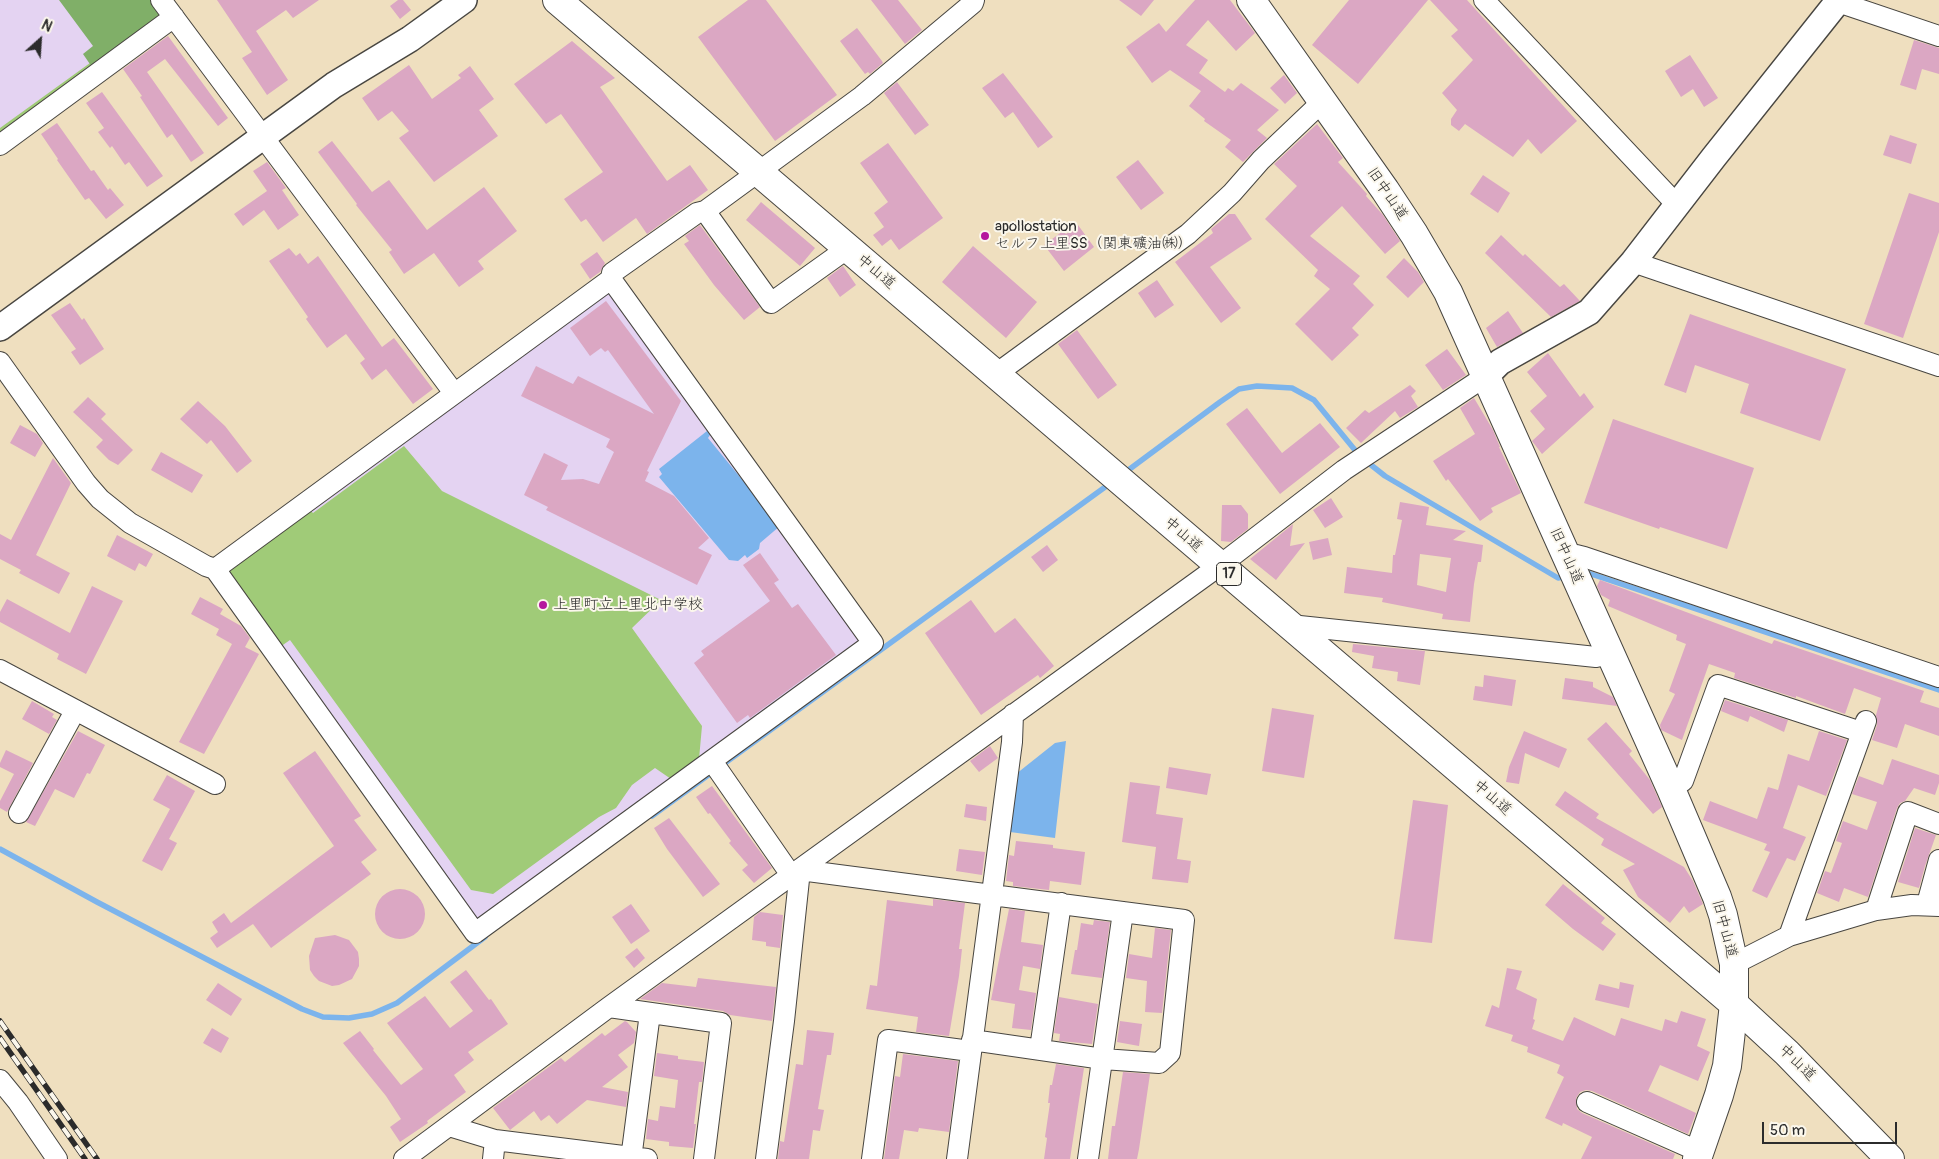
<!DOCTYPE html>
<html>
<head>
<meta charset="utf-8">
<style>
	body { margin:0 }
	#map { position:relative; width:1939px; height:1159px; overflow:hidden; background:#efdfbf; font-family:Pangolin,sans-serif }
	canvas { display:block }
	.north { position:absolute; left:15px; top:15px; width:50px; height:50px; -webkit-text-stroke:4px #fbf7ec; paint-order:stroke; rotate:26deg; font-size:14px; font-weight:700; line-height:20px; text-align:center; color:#2b2b2b }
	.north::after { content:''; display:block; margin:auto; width:18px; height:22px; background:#2b2b2b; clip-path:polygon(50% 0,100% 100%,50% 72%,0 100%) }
	.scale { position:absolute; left:1762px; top:1122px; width:135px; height:22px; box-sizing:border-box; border:2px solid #2b2b2b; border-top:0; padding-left:6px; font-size:15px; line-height:18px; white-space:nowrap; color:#2b2b2b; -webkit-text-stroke:4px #fbf7ec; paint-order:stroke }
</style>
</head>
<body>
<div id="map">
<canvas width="1939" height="1159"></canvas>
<div class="north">N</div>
<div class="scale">50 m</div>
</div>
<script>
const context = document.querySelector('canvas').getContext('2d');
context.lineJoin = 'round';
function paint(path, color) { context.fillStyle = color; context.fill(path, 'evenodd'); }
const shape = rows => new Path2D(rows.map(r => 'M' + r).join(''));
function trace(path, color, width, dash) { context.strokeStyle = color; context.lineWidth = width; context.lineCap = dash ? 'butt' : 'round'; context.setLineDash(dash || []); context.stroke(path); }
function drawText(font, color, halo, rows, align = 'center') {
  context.font = font + ' Pangolin,"Klee One",sans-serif'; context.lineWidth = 4; context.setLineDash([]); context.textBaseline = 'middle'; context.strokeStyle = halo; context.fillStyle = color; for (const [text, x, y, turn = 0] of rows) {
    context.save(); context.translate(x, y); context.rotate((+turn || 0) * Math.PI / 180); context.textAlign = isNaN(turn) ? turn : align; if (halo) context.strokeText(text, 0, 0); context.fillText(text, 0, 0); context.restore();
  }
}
const built = shape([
	[0,0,151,0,165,19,0,139],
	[606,290,614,293,861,636,861,646,475,921,225,574]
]);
const green = shape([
	[90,63,94,70,0,139,0,128],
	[404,446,442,491,661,600,632,628,702,726,699,759,671,779,655,768,632,785,616,808,599,817,493,894,471,890,290,640,280,647,226,574,228,566,308,508,313,513]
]);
const forest = shape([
	[59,0,151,0,165,19,94,70,83,54,93,46]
]);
const water = shape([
	[707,431,710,435,708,438,780,526,760,543,759,549,747,558,745,555,738,561,729,560,659,477,662,474,659,469],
	[1066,741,1055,838,1010,832,1016,774,1055,743]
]);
const stream = shape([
	[1366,461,1385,476,1558,578,1569,576],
	[1123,474,1220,402,1239,389,1257,386,1292,388,1314,400,1359,455],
	[1583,574,1588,573,1939,690],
	[652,816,1112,482],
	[0,849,97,902,302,1009,323,1017,349,1018,372,1014,397,1003,485,937]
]);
const building = shape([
	[217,0,319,0,293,18,286,10,256,31,288,80,267,95,242,58,252,52],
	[398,0,403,0,411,10,400,19,390,6],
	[748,0,766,0,837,95,775,141,698,37],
	[871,0,898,0,922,30,905,44],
	[1119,0,1154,0,1141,16],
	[1195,0,1230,0,1255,33,1236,51,1208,20,1186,45,1208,60,1199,73,1225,92,1228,88,1233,91,1241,83,1279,110,1257,130,1267,138,1243,162,1225,147,1231,140,1204,121,1205,119,1189,106,1201,91,1170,70,1152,83,1126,47,1159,23,1166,32],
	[1349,0,1428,0,1358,84,1312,45],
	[1430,0,1467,0,1577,121,1541,154,1528,139,1513,157,1465,124,1459,131,1451,125,1451,119,1457,110,1442,93,1473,60,1451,36,1458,30],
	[857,28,882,61,883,63,870,74,868,72,865,74,840,41],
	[168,36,228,118,218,126,165,59,147,72,204,153,191,162,172,134,167,138,140,97,142,96,123,69],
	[1914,40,1939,48,1939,74,1922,69,1916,90,1900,85],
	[572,41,615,78,600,87,667,181,690,165,708,190,647,234,636,218,603,242,586,219,581,222,564,199,603,172,561,114,546,124,514,84],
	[1690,55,1718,98,1704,107,1693,89,1681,97,1665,71],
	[409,65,432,99,461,78,458,75,470,66,494,99,479,110,498,136,434,182,399,138,409,131,392,111,378,121,362,98],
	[1003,73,1053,137,1038,148,1013,112,1005,118,982,88],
	[1284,75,1297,93,1285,104,1270,88],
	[897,82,929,125,915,135,884,93],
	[102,92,163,176,147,187,129,162,125,165,112,146,110,148,98,132,104,128,86,103],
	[57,123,91,171,94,170,108,190,110,188,124,205,106,219,89,198,85,200,57,160,58,159,41,134],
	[1317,124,1343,158,1338,162,1367,194,1366,196,1383,215,1400,241,1385,254,1342,206,1310,236,1360,276,1353,284,1374,305,1352,328,1359,335,1332,361,1295,324,1330,289,1314,276,1318,270,1265,219,1297,186,1274,164],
	[1890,135,1917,144,1911,164,1883,155],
	[332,141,372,192,389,180,427,230,484,187,517,231,478,261,484,269,459,287,434,253,404,274,389,252,392,250,356,205,357,204,318,152],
	[888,143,943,218,899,250,891,239,882,246,873,235,884,227,874,213,888,202,860,163],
	[1138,160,1164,193,1141,210,1116,177],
	[267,162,286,188,282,190,299,215,278,230,264,210,243,226,234,214,267,191,253,171],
	[1483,175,1510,193,1498,213,1470,194],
	[1909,193,1939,203,1939,232,1903,338,1864,324],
	[761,202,815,248,800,266,746,220],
	[1229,214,1235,214,1252,239,1210,267,1241,308,1221,323,1175,262,1213,233,1211,229],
	[700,225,760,307,744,320,714,285,684,244,689,241,685,236],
	[1078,225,1094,247,1064,271,1044,245,1063,231,1066,234],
	[1501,235,1523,256,1525,254,1560,287,1564,284,1580,301,1551,317,1485,253],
	[973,246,1037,302,1006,338,942,282],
	[289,248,296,256,300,253,308,264,318,256,382,347,394,338,433,389,413,404,386,369,372,380,360,363,365,359,346,334,327,348,306,319,308,317,269,261],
	[597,252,605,263,600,272,590,279,580,264],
	[1404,258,1418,272,1424,282,1408,298,1386,277],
	[843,266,856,285,840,297,827,278],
	[1157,280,1174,305,1155,318,1138,293],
	[606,301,681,401,647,471,649,472,645,481,674,496,709,538,698,548,712,555,697,585,546,510,548,507,524,495,544,453,568,465,561,480,583,479,599,484,614,452,606,447,610,439,521,396,536,366,573,384,578,376,654,414,608,350,605,352,601,348,590,356,570,328],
	[70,303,82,320,84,318,104,349,80,365,71,352,76,349,51,315],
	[1508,311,1523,333,1497,347,1486,328],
	[1690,314,1846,369,1820,441,1740,413,1749,384,1695,365,1686,393,1664,385],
	[1077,330,1117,385,1098,399,1058,344],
	[1447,349,1466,375,1443,390,1425,365],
	[1548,353,1580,397,1584,393,1594,407,1542,454,1532,441,1545,429,1530,411,1547,396,1527,372],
	[1410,385,1416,391,1411,396,1418,407,1400,418,1395,411,1361,443,1346,428,1365,410,1369,413],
	[88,397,106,414,101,419,133,450,118,465,109,460,96,447,103,440,73,412],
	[1474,398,1493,430,1500,447,1499,447,1521,493,1491,508,1493,512,1480,521,1448,479,1446,481,1433,461,1475,434,1460,408],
	[198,401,225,426,252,461,237,473,211,440,207,444,180,419],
	[1247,408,1282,453,1320,423,1340,447,1280,494,1226,424],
	[1613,419,1754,468,1727,549,1660,527,1659,529,1584,503],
	[20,425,37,434,43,443,35,457,10,443],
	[161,452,203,475,192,493,151,470],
	[53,458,71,483,36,555,70,573,59,594,19,573,21,570,0,559,0,534,11,540],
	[1331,498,1343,517,1325,528,1313,510],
	[1400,502,1429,507,1426,525,1466,531,1453,540,1483,545,1481,562,1478,562,1474,584,1470,622,1442,619,1443,614,1382,602,1383,598,1344,593,1347,567,1392,573,1393,555,1395,555,1402,520,1397,519],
	[1420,554,1451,558,1446,592,1417,585],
	[1222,505,1241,505,1248,514,1248,529,1231,542,1221,541],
	[1293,524,1290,546,1305,543,1276,580,1250,559],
	[117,535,153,554,146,567,139,563,135,571,107,556],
	[1328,538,1332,555,1313,560,1309,542],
	[1047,545,1058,560,1043,572,1031,557],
	[760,553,779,580,774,583,792,608,798,604,836,655,750,718,748,715,737,723,694,663,704,655,701,651,770,601,743,565],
	[1600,580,1772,644,1774,640,1924,691,1920,702,1939,708,1939,736,1905,724,1897,748,1872,740,1877,725,1876,715,1881,698,1854,688,1845,714,1796,696,1796,698,1734,678,1735,673,1709,664,1682,740,1661,730,1660,725,1675,694,1669,691,1686,644,1676,640,1677,635,1608,606,1610,600,1601,595,1597,586],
	[92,586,123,601,86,674,57,659,59,654,0,622,0,612,7,599,70,633],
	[200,597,223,609,220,614,241,626,250,638,245,647,259,654,204,754,179,742,232,644,216,635,219,629,191,614],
	[971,600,995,633,1015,618,1054,666,1040,678,1038,675,981,715,925,633],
	[1353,644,1425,651,1420,685,1397,681,1398,672,1372,668,1374,656,1352,652],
	[1484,675,1516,680,1512,706,1473,700,1475,686,1483,687],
	[1565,678,1593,682,1593,687,1613,697,1617,706,1562,699],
	[1725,700,1788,720,1784,732,1750,716,1748,722,1721,711],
	[32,701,54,714,52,717,57,720,49,734,22,719],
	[1272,708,1314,715,1304,778,1262,771],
	[1606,722,1632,751,1629,754,1650,780,1662,807,1653,814,1587,739],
	[78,731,105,745,90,774,87,773,74,798,55,789,35,826,26,822],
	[1524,731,1567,749,1559,768,1525,753,1519,784,1506,782,1509,767],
	[1819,731,1847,740,1826,796,1798,785,1783,828,1806,837,1795,861,1787,858,1767,898,1752,891,1770,852,1764,850,1767,844,1703,820,1710,801,1757,819,1768,787,1778,790,1788,754,1809,761],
	[990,746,998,758,979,772,970,761],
	[6,750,33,763,7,812,0,808,0,801,14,774,0,767,0,763],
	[315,751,361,816,354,820,377,850,361,862,371,874,271,948,253,924,217,948,210,938,218,932,212,922,224,913,231,923,334,846,283,773],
	[1892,759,1939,775,1939,783,1935,795,1914,788,1905,801,1900,803,1897,808,1868,897,1844,888,1839,902,1817,893,1825,871,1831,873,1842,843,1836,841,1843,821,1867,830,1877,802,1852,794,1859,776,1883,785],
	[1169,767,1211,774,1207,795,1166,788],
	[167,775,195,791,169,839,177,843,162,871,142,861,170,809,153,800],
	[1130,782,1160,786,1156,814,1183,818,1177,859,1191,861,1188,883,1152,879,1156,847,1122,842],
	[712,786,772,868,754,883,742,870,748,865,729,843,731,841,710,813,708,814,696,797],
	[1565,791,1599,814,1596,818,1684,867,1693,881,1703,904,1689,913,1684,906,1670,923,1638,897,1623,870,1635,864,1601,845,1604,839,1555,805],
	[1413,800,1448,805,1432,943,1394,939],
	[966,804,987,807,986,821,964,817],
	[669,818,720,884,703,897,667,849,654,828],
	[1915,828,1936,835,1925,866,1919,888,1898,882],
	[1016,841,1053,845,1053,848,1085,852,1081,885,1050,881,1049,890,1013,886,1013,882,1006,881,1009,855,1014,856],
	[959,849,985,852,982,875,956,871],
	[1563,884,1605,918,1601,923,1616,934,1603,951,1573,929,1545,905],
	'375 914a25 25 0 1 1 50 0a25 25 0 1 1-50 0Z',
	[933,899,965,903,959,949,962,949,959,976,949,1036,916,1032,918,1017,866,1009,870,985,877,986,887,900,933,906],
	[631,904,650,931,631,944,612,917],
	[1009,909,1025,911,1021,942,1043,945,1040,969,1023,966,1019,990,1036,993,1031,1030,1012,1028,1015,1004,991,1000],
	[760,912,783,915,780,948,766,946,766,942,752,940,754,917],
	[1094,920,1110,922,1102,978,1071,974,1075,950,1077,950,1081,923,1093,925],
	[1155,928,1171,930,1162,1013,1145,1012,1147,981,1126,978,1129,954,1152,958],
	[335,935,349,940,358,952,359,959,359,966,352,979,339,985,332,986,319,981,314,976,310,970,309,956,315,938],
	[637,948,645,958,634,968,625,957],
	[1507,968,1522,971,1516,989,1537,999,1533,1019,1535,1020,1532,1029,1563,1041,1574,1017,1615,1036,1621,1018,1662,1031,1665,1019,1677,1023,1681,1011,1706,1019,1697,1046,1710,1052,1698,1081,1660,1065,1648,1091,1696,1113,1688,1134,1592,1091,1586,1090,1580,1092,1576,1098,1577,1109,1582,1113,1675,1154,1673,1159,1581,1159,1592,1137,1563,1123,1562,1126,1545,1118,1564,1077,1557,1073,1560,1065,1527,1052,1528,1047,1511,1041,1513,1035,1485,1026,1492,1005,1499,1008],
	[466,970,489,1000,491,999,508,1024,468,1052,474,1060,454,1075,466,1092,427,1121,428,1123,400,1142,390,1127,401,1119,386,1096,343,1043,360,1031,374,1049,373,1050,401,1085,423,1069,387,1023,425,996,450,1028,473,1011,450,982],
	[698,978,776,987,772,1021,730,1015,723,1011,640,999,662,983,696,987],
	[1620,982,1634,985,1629,1008,1595,1000,1599,984,1619,989],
	[218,983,242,999,231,1016,206,1000],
	[1059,997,1098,1004,1092,1044,1059,1041,1060,1034,1054,1033],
	[625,1021,627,1022,636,1032,634,1043,618,1055,628,1067,602,1087,628,1092,626,1107,587,1100,557,1124,549,1115,541,1121,534,1111,510,1130,493,1108,561,1058,565,1062,602,1033,605,1036],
	[1120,1021,1142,1024,1139,1046,1117,1042],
	[212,1028,229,1038,221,1053,203,1043],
	[807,1030,834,1033,831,1055,827,1055,818,1109,824,1110,820,1131,813,1130,809,1159,778,1159,780,1141,784,1142,796,1064,803,1065],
	[657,1053,678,1056,678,1059,704,1062,702,1082,699,1082,694,1124,696,1124,693,1148,669,1146,669,1142,646,1139,648,1119,658,1121,660,1106,675,1108,678,1080,654,1076],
	[903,1054,958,1061,949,1132,919,1128,918,1132,904,1130,899,1159,884,1159,895,1076,900,1077],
	[1056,1064,1084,1068,1070,1159,1044,1159,1047,1138,1045,1137,1050,1103,1048,1103,1050,1085,1052,1085],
	[1123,1072,1150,1074,1139,1149,1137,1159,1108,1159,1112,1126,1115,1126]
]);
const minor = shape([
	[161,0,454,393],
	[1484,0,1677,205],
	[1838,2,1939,36],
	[0,145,174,17],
	[705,211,771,303,848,248],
	[1633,262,1939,366],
	[0,362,86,483,100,499,130,523,206,566,215,569,475,933,873,643,611,279],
	[996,374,1188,234,1232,193,1261,160,1322,102],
	[1568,559,1576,555,1584,557,1939,677],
	[215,569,611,279,612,273,697,213,705,211,862,96,973,3,974,0],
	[1290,625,1596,657,1610,654],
	[0,670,215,784],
	[712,761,791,875],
	[1671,789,1683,781,1718,685,1861,732],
	[19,813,75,711],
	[1927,904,1939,860],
	[1876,910,1908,812,1939,824],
	[1789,936,1866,721],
	[1734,964,1789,936,1876,910,1912,905,1939,906],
	[609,1007,721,1023,704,1159],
	[1040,1049,1061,903],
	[0,1080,18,1102,57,1159],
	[1587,1102,1700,1152],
	[449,1126,495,1140,647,1159],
	[404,1159,609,1007,1219,566,1344,470,1486,376],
	[493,1159,495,1140],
	[631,1159,650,1013],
	[766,1159,784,1021,800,870,1184,920,1170,1053,1159,1063,1103,1059,972,1040],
	[872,1159,888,1040,970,1051],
	[957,1159,1012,742,1013,714],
	[1088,1159,1123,912]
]);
const tertiary = shape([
	[0,328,334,85,410,39,464,0],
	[1486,376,1500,362,1589,312,1633,262,1714,157,1839,0]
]);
const secondary = shape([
	[1251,0,1385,190,1414,234,1448,292,1671,789,1717,897,1723,915,1734,964,1734,1004,1727,1066,1719,1095,1697,1159]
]);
const trunk = shape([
	[557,0,1734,1004,1787,1053,1890,1159]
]);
const rail = shape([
	[0,1021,97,1159],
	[0,1038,85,1159]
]);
const markers = [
	[985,236,5,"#b5179e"],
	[543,605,5,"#b5179e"]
];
const shields = [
	[1229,574,25]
];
const shieldNames = [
	["17",1229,574]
];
const streetNames = [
	["旧中山道",1387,194,56],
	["中山道",876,272,40],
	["中山道",1183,535,41],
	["旧中山道",1566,556,66],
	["中山道",1492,798,41],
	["旧中山道",1724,929,75],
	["中山道",1797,1063,44]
];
const poiNames = [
	["apollostation",995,227],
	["セルフ上里SS（関東礦油㈱）",995,244],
	["上里町立上里北中学校",553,605]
];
paint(built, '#e4d3f2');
paint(green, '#a0cb78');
paint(forest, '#80af68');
paint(water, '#7cb4ec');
trace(stream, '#7cb4ec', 5.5);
paint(building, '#dba7c3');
trace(minor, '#484641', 22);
trace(tertiary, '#484641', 28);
trace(secondary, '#484641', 30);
trace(trunk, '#484641', 30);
trace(minor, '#fff', 20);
trace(tertiary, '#fff', 25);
trace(secondary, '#fff', 28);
trace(trunk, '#fff', 28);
trace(rail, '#2b2b2b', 5.5);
trace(rail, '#fbf7ec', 4, [11]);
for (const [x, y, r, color] of markers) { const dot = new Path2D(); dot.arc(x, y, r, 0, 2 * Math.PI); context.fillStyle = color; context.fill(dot); trace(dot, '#fbf7ec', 2); }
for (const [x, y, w] of shields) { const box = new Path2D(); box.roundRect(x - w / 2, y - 11.5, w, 23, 4); context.fillStyle = '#fbf7ec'; context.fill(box); trace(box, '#2b2b2b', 1); }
drawText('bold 14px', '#2b2b2b', null, shieldNames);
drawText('15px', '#2b2b2b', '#fbf7ec', streetNames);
drawText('15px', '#2b2b2b', '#fbf7ec', poiNames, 'left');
</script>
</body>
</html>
